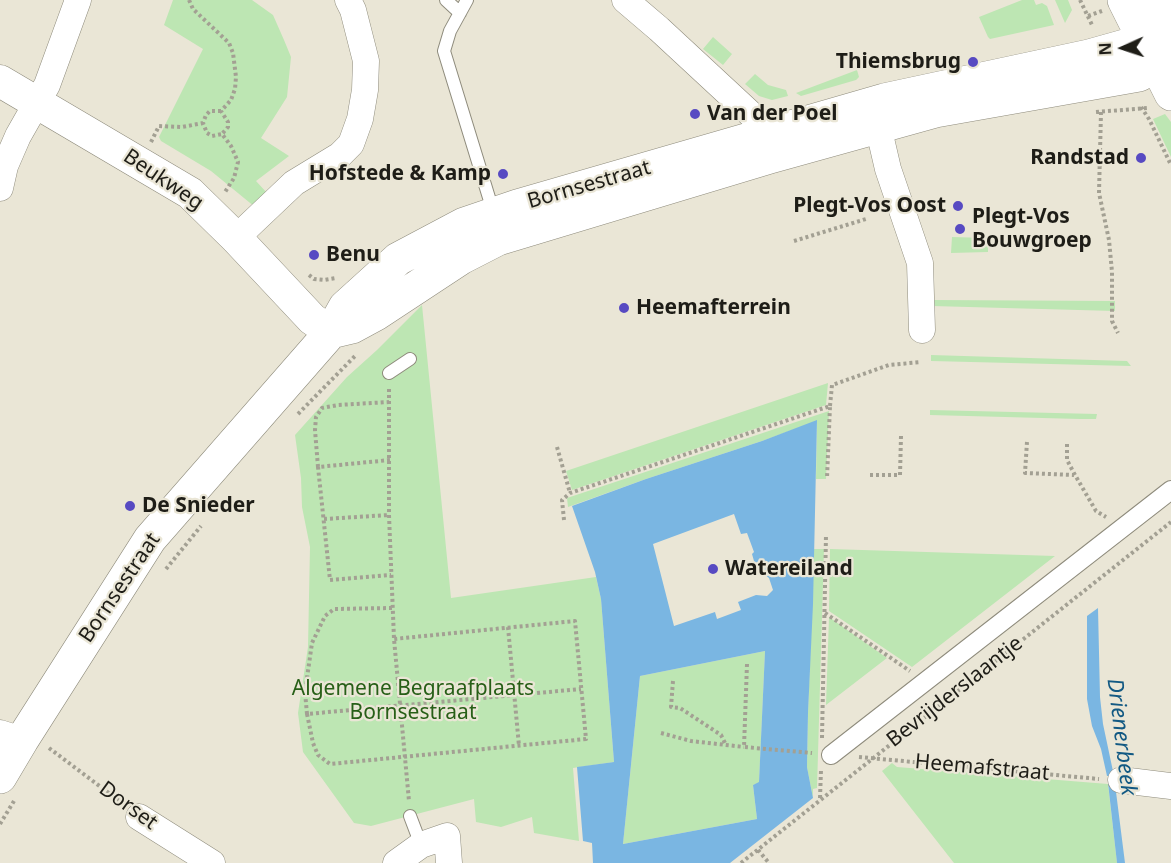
<!DOCTYPE html>
<html>
<head>
<meta charset="utf-8">
<style>
	body { margin:0 }
	#map { position:relative; width:1171px; height:863px; overflow:hidden; background:#eae6d6; font-family:"Noto Sans",sans-serif }
	canvas { display:block }
	.north { position:absolute; left:1093px; top:18px; width:60px; height:60px; -webkit-text-stroke:4px #eae6d6; paint-order:stroke; rotate:267deg; font-size:16px; font-weight:700; line-height:24px; text-align:center; color:#1e1d17 }
	.north::after { content:''; display:block; margin:auto; width:21px; height:27px; background:#1e1d17; clip-path:polygon(50% 0,100% 100%,50% 72%,0 100%) }
</style>
</head>
<body>
<div id="map">
<canvas width="1171" height="863"></canvas>
<div class="north">N</div>
</div>
<script>
const context = document.querySelector('canvas').getContext('2d');
context.lineJoin = 'round';
function paint(path, color) { context.fillStyle = color; context.fill(path, 'evenodd'); }
const shape = rows => new Path2D(rows.map(r => 'M' + r).join(''));
function trace(path, color, width, dash) { context.strokeStyle = color; context.lineWidth = width; context.lineCap = dash ? 'butt' : 'round'; context.setLineDash(dash || []); context.stroke(path); }
function drawText(font, color, halo, rows, align = 'center') {
  context.font = font + ' "Noto Sans",sans-serif'; context.lineWidth = 4.5; context.setLineDash([]); context.textBaseline = 'middle'; context.strokeStyle = halo; context.fillStyle = color; for (const [text, x, y, turn = 0] of rows) {
    context.save(); context.translate(x, y); context.rotate((+turn || 0) * Math.PI / 180); context.textAlign = isNaN(turn) ? turn : align; if (halo) context.strokeText(text, 0, 0); context.fillText(text, 0, 0); context.restore();
  }
}
const green = shape([
	[173,0,252,0,273,15,284,40,291,57,287,97,261,138,289,156,256,181,268,194,255,207,211,171,161,141,159,137,203,49,164,25],
	[1022,0,1034,0,1036,5,1042,3,1047,6,1054,25,990,39,988,37,979,17],
	[1055,0,1068,0,1072,10,1065,23],
	[713,37,732,54,723,65,703,49],
	[857,70,859,77,856,80,801,96,796,93],
	[755,74,768,85,786,90,788,96,772,100,759,96,745,84],
	[1165,114,1171,122,1171,157,1153,119],
	[952,237,988,238,988,252,951,253],
	[933,300,1115,301,1115,311,932,306],
	[422,305,451,598,596,577,601,599,614,762,573,768,579,841,534,833,532,817,501,827,476,822,474,799,371,826,354,823,303,752,298,713,308,647,310,547,302,507,301,478,295,435,347,377,377,350],
	[931,355,1127,361,1131,366,931,361],
	[828,383,826,405,572,490,566,471],
	[930,410,1097,414,1096,419,1080,419,930,415],
	[829,411,826,479,816,479,817,421,762,441,646,479,568,507,567,498],
	[814,549,824,549,817,788,813,789,813,798,807,767,808,713],
	[830,549,1055,556,912,667,829,611],
	[829,617,887,658,826,705],
	[765,651,759,783,753,785,757,819,623,844,640,676],
	[892,763,897,767,1108,784,1117,863,954,863,882,771]
]);
const water = shape([
	[817,420,813,604,808,713,807,767,813,798,730,863,593,863,592,843,583,841,577,767,614,762,601,599,595,572,572,506,646,479,762,441],
	[734,514,741,534,747,533,754,552,752,554,758,575,765,575,769,578,773,590,767,596,756,595,738,602,741,610,717,619,715,612,674,626,653,544],
	[765,651,759,782,753,785,757,819,623,844,640,676],
	[1098,608,1100,697,1103,724,1114,776,1107,776,1101,749,1092,726,1087,699,1087,616],
	[1108,783,1115,784,1125,863,1117,863]
]);
const path = shape([
	[189,0,193,9,229,43,233,53,236,77,235,89,231,100,221,111,228,122,228,127,222,134,231,146,238,162,234,178,225,192],
	[1080,0,1093,27],
	[1088,16,1102,11],
	[1141,107,1149,119,1171,165],
	[221,111,210,111,206,115,203,123,207,133,212,136,222,134],
	[1096,112,1148,108],
	[1101,112,1099,193,1109,240,1112,272,1112,321,1118,333],
	[151,142,159,126,182,127,203,123],
	[794,241,866,219],
	[309,275,314,279,324,280,336,278],
	[389,389,389,515,394,639,409,801],
	[830,406,832,385,889,365,921,362],
	[298,414,356,355],
	[1027,442,1025,473,1074,475],
	[1067,444,1067,460,1075,475,1096,511,1106,517],
	[557,447,570,493],
	[390,460,318,467,330,580,391,575],
	[318,467,315,430,316,417,322,408,338,405,389,402],
	[870,475,900,475,901,436],
	[324,519,389,515],
	[564,520,562,500,570,493,830,406,827,478],
	[166,569,201,526],
	[392,608,334,609,325,616,312,643,305,692,307,714,581,689],
	[825,613,910,671],
	[508,627,519,746],
	[747,664,744,747,812,753],
	[673,681,671,707,680,708,721,735,726,745],
	[307,714,313,743,318,755,330,764,586,739,575,621,394,639],
	[661,733,691,741,744,747],
	[822,738,826,535],
	[49,748,122,803],
	[859,757,1099,779],
	[820,798,821,770],
	[0,824,14,801],
	[758,850,769,863],
	[741,863,1171,522]
]);
const service = shape([
	[446,0,460,13],
	[467,0,450,31,444,51,494,214],
	[389,373,410,359],
	[410,816,421,845]
]);
const pedestrian = shape([
	[831,755,1171,490]
]);
const minor = shape([
	[625,0,659,29,755,118,768,151],
	[878,126,888,169,920,263,922,330],
	[0,188,5,166,18,136,47,85,78,0],
	[236,238,294,183,340,155,351,144,360,119,365,90,366,61,353,10,348,0],
	[0,733,22,740],
	[1121,780,1171,786],
	[139,817,212,863],
	[396,863,421,845,447,836,449,863]
]);
const tertiary = shape([
	[0,81,190,193,236,238,312,319,331,332]
]);
const secondary = shape([
	[1124,0,1171,94],
	[1153,0,1171,33],
	[331,332,352,327,376,314,461,258,498,239,770,157,935,111,1139,75,1156,66,1164,58,1171,33],
	[0,777,22,740,150,539,331,332,345,307,398,259,464,224,517,206,884,100,1089,56,1171,33]
]);
const markers = [
	[973,62,6,"#574ac2"],
	[695,114,6,"#574ac2"],
	[1141,158,6,"#574ac2"],
	[503,174,6,"#574ac2"],
	[958,206,6,"#574ac2"],
	[960,229,6,"#574ac2"],
	[314,255,6,"#574ac2"],
	[624,308,6,"#574ac2"],
	[130,506,6,"#574ac2"],
	[713,569,6,"#574ac2"]
];
const poiNames = [
	["Thiemsbrug",961,62,"right"],
	["Van der Poel",707,114],
	["Randstad",1129,158,"right"],
	["Hofstede & Kamp",491,174,"right"],
	["Plegt-Vos Oost",946,206,"right"],
	["Plegt-Vos",972,217],
	["Bouwgroep",972,241],
	["Benu",326,255],
	["Heemafterrein",636,308],
	["De Snieder",142,506],
	["Watereiland",725,569]
];
const streetNames = [
	["Beukweg",163,180,34],
	["Bornsestraat",589,185,-16],
	["Bornsestraat",120,588,-56],
	["Bevrijderslaantje",955,692,-38],
	["Heemafstraat",982,768,5],
	["Dorset",128,806,36]
];
const parkNames = [
	["Algemene Begraafplaats",413,689],
	["Bornsestraat",413,713]
];
const waterNames = [
	["Drienerbeek",1121,737,83]
];
paint(green, '#bde6b3');
paint(water, '#7ab6e2');
trace(service, '#8e8b7c', 14);
trace(pedestrian, '#8e8b7c', 20);
trace(minor, '#8e8b7c', 27);
trace(tertiary, '#8e8b7c', 33);
trace(secondary, '#8e8b7c', 34);
trace(path, '#a3a093', 4, [3, 3]);
trace(service, '#fff', 12);
trace(pedestrian, '#fff', 18);
trace(minor, '#fff', 26);
trace(tertiary, '#fff', 32);
trace(secondary, '#fff', 33);
for (const [x, y, r, color] of markers) { const dot = new Path2D(); dot.arc(x, y, r, 0, 2 * Math.PI); context.fillStyle = color; context.fill(dot); trace(dot, '#eae6d6', 2); }
drawText('bold 21px', '#1e1d17', '#eae6d6', poiNames, 'left');
drawText('21px', '#1e1d17', '#eae6d6', streetNames);
drawText('21px', '#275f17', '#eae6d6', parkNames);
drawText('italic 22px', '#125983', '#eae6d6', waterNames);
</script>
</body>
</html>
